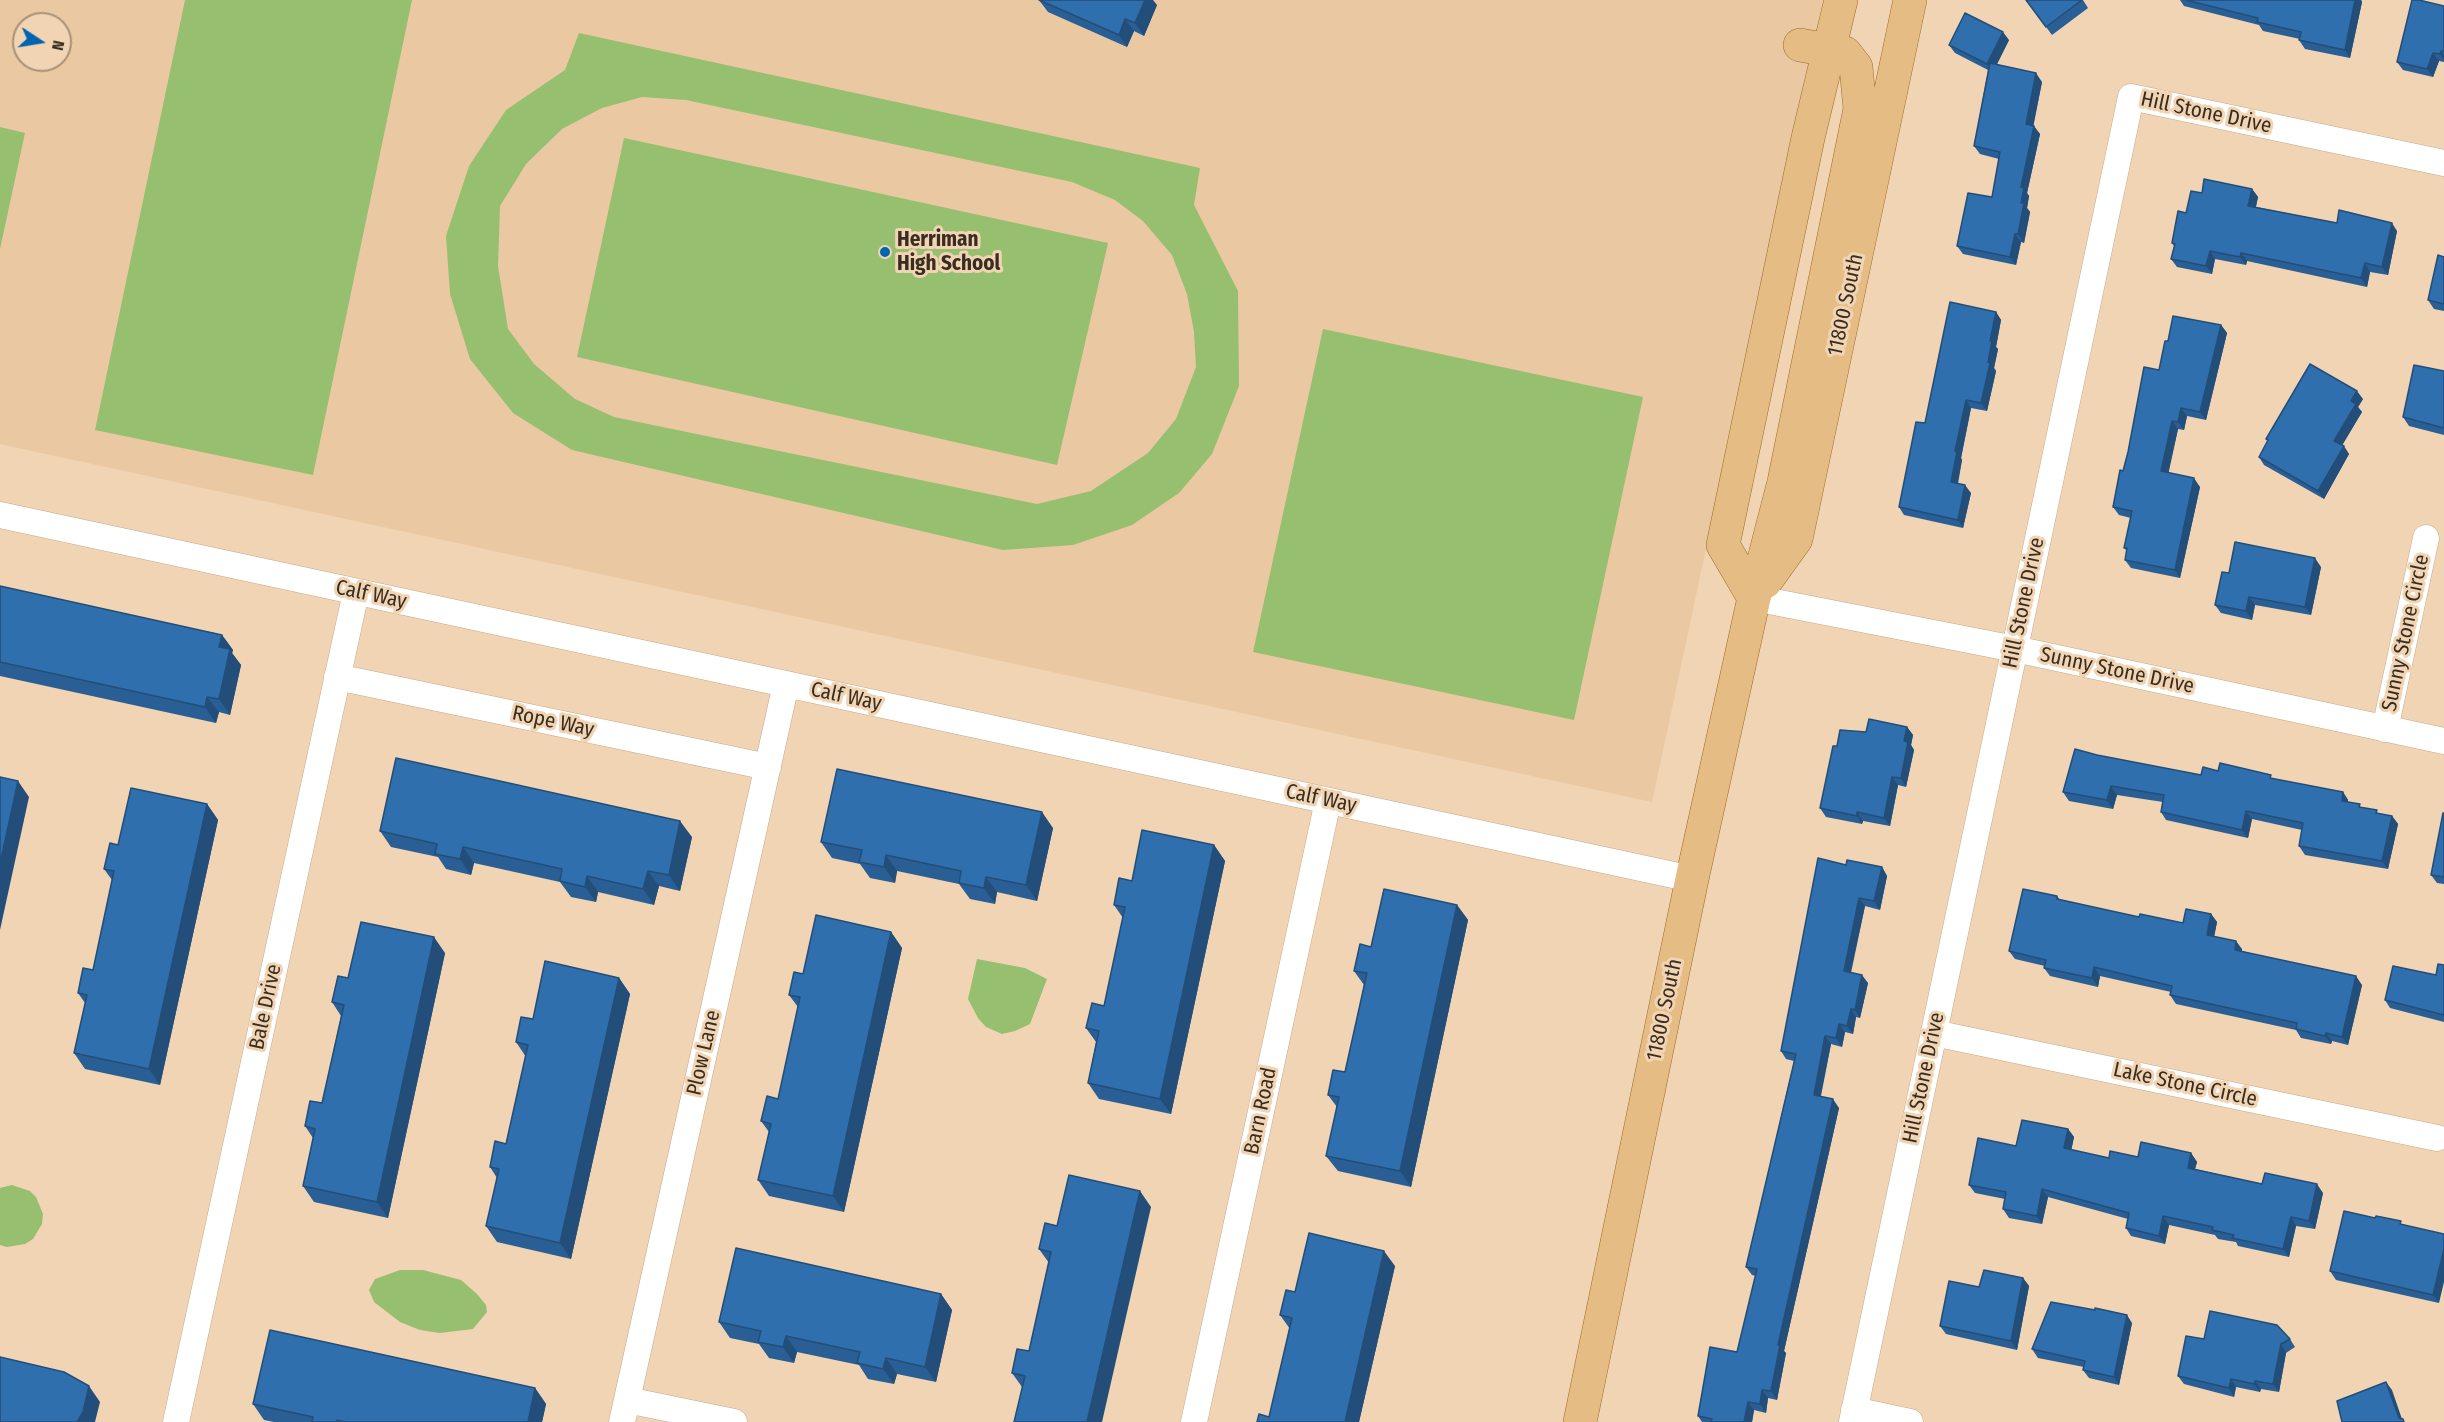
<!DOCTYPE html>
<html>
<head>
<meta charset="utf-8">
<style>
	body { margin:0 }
	#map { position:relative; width:2444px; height:1422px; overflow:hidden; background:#f1d4b3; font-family:"Fira Sans Condensed",sans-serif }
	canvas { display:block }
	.north { position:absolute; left:12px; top:12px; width:60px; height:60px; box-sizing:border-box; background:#f1d4b3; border:2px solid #a79178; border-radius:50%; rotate:102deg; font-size:16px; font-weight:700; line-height:24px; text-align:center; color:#382d20 }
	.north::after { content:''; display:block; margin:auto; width:21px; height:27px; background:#0064b0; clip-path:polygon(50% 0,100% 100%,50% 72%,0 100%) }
</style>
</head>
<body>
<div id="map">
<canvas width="2444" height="1422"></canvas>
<div class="north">N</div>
</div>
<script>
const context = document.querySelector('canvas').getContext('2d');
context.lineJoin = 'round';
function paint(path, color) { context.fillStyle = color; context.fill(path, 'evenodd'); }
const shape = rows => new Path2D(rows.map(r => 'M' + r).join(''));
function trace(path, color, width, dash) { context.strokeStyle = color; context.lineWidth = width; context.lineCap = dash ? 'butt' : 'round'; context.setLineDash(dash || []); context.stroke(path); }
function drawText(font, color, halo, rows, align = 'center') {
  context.font = font + ' "Fira Sans Condensed",sans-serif'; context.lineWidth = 6; context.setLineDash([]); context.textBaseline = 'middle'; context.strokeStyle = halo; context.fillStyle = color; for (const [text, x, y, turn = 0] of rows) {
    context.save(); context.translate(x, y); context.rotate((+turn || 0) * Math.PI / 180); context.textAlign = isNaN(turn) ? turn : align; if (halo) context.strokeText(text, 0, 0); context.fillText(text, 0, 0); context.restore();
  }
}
const built = shape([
	[0,0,1823,0,1652,802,0,444],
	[24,24,60,24,60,60,24,60]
]);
const green = shape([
	[185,0,412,0,313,475,95,430],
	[579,33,1200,168,1194,205,1238,291,1239,386,1212,454,1179,493,1132,525,1073,545,1003,550,572,450,513,413,470,359,450,294,446,236,469,166,506,110,565,70],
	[642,97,686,100,1072,182,1115,200,1143,221,1172,255,1187,294,1194,332,1196,367,1176,419,1148,453,1091,491,1037,504,614,417,575,399,534,364,508,329,498,266,500,206,526,164,562,129,602,108],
	[0,127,25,133,0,249],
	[624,138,1108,243,1057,465,577,357],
	[1323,329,1643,397,1574,720,1253,652],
	[977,959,1025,968,1047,979,1030,1024,1015,1031,1002,1034,986,1027,978,1018,968,999],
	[12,1185,30,1191,36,1197,43,1214,42,1224,33,1239,25,1244,7,1247,0,1245,0,1188],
	[400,1270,423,1270,461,1280,477,1294,486,1305,487,1312,473,1329,440,1333,420,1330,400,1322,374,1302,369,1290,375,1279]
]);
const minor = shape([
	[0,515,1692,879],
	[1754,598,2015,649,2444,741],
	[337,677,768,767],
	[2385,729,2426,538],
	[1934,1033,2437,1138],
	[627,1400,734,1422],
	[1854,1410,1910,1422],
	[176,1422,356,592],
	[622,1422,786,684],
	[1194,1422,1328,801],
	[1852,1422,2131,97,2444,163]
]);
const primary = shape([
	[1765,582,1796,539,1910,0],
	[1754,598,1723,545,1808,138,1841,0],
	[1580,1422,1692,879,1754,598,1784,482,1860,109,1856,67,1845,53,1800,45]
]);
const wall = shape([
	[1039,0,1157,5,1144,36,1134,31,1127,47,1048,12],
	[2026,0,2083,0,2088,8,2052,35],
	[2180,0,2361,0,2362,2,2350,58,2305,49,2299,40,2300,39,2263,31,2259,25,2184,6],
	[2444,6,2444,62,2439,61,2433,77,2403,70,2397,62],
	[2009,40,1997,64,2042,82,2033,126,2040,134,2027,193,2029,196,2027,208,2030,212,2024,243,2021,242,2016,265,1963,254,1957,246,1992,197,1999,159,1980,154,1974,146,1988,70,1955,53,1949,45],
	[2252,189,2258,197,2256,207,2337,223,2397,231,2388,275,2370,272,2367,287,2247,261,2246,265,2215,259,2212,274,2177,267,2171,259,2174,246,2172,243,2186,213,2202,193],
	[2444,257,2444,311,2434,309,2428,300],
	[1996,312,2001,320,1996,347,1998,349,1994,368,1996,371,1987,411,1971,408,1961,458,1962,460,1958,484,1971,493,1963,528,1904,515,1899,507,1925,423],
	[2221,325,2227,333,2206,420,2187,416,2184,430,2178,429,2168,473,2200,487,2180,578,2131,568,2125,560,2127,551,2124,548,2131,518,2119,515,2113,507,2128,452,2159,370,2168,341],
	[2444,371,2444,435,2409,426,2403,417],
	[2363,399,2358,407,2362,412,2342,445,2349,454,2324,499,2264,465,2259,457,2268,441,2266,439],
	[2321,567,2311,615,2255,605,2252,620,2221,613,2215,605,2229,573],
	[0,586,222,635,233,650,232,653,241,665,230,715,219,712,216,723,0,676],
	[1907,727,1913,735,1911,745,1914,750,1906,787,1898,785,1890,826,1863,821,1862,824,1826,817,1820,808,1837,746,1866,732],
	[2097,755,2201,775,2218,771,2273,779,2343,792,2348,800,2348,802,2379,814,2392,816,2398,824,2388,869,2305,855,2299,846,2302,830,2252,819,2248,838,2166,820,2161,812,2163,802,2117,795,2113,809,2069,801,2063,792],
	[207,804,218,820,160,1085,85,1069,74,1053,85,1003,78,993,93,970,112,880,104,869,118,845],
	[2444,813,2444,884,2437,883,2431,875],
	[1053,828,1037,901,997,892,995,904,970,899,959,884,897,871,895,883,870,878,860,864,832,858,821,842],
	[380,831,692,837,680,891,659,886,654,905,598,892,596,902,571,897,560,882,474,863,471,875,446,869,438,857,391,847],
	[1214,845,1225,861,1171,1114,1099,1099,1088,1083,1096,1042,1086,1028,1104,1006,1123,918,1114,905,1132,881],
	[1846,865,1882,867,1887,876,1880,910,1865,906,1851,973,1868,983,1860,1018,1856,1017,1853,1034,1845,1032,1842,1047,1831,1044,1821,1096,1839,1108,1784,1351,1786,1353,1777,1400,1768,1398,1766,1413,1754,1410,1752,1422,1702,1422,1698,1416,1737,1352,1756,1276,1752,1275,1746,1267,1794,1061,1786,1059,1781,1051],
	[2057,896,2060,900,2139,917,2183,923,2211,914,2217,922,2214,936,2242,949,2242,951,2362,985,2348,1045,2332,1041,2331,1044,2301,1038,2296,1030,2176,1004,2170,995,2171,992,2100,976,2098,987,2050,976,2044,968,2045,966,2015,959,2009,951],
	[1457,905,1468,920,1411,1187,1338,1171,1326,1156,1337,1107,1328,1095,1345,1072,1364,985,1354,971,1371,947],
	[891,932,902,948,844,1212,769,1196,758,1180,769,1132,761,1121,778,1099,798,1007,789,995,803,974],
	[445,953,388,1218,314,1202,303,1186,313,1138,305,1126,322,1103,341,1016,332,1002,348,978],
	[2444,965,2444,1022,2390,1008,2385,1000,2436,975],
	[619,978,630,994,571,1259,497,1242,486,1226,497,1178,490,1167,506,1144,526,1057,516,1042,533,1019],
	[2068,1129,2074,1137,2071,1150,2109,1158,2138,1157,2191,1153,2197,1162,2195,1169,2262,1184,2323,1193,2315,1229,2296,1226,2289,1257,2238,1246,2236,1242,2218,1239,2215,1235,2169,1225,2165,1244,2131,1236,2126,1228,2128,1219,2048,1197,2042,1224,2009,1218,2003,1209,2005,1199,1975,1193,1969,1185,2016,1146],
	[1151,1207,1022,1387,1012,1373,1029,1351,1049,1263,1039,1249,1057,1226],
	[2403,1225,2439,1303,2336,1280,2330,1271],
	[1395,1266,1359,1422,1257,1422,1269,1417,1290,1329,1280,1315,1295,1292],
	[2023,1278,2029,1286,2017,1350,1946,1334,1940,1326,1979,1287],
	[941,1294,952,1310,936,1382,897,1374,894,1384,868,1379,859,1365,797,1352,794,1363,769,1358,759,1344,730,1338,719,1322],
	[2132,1323,2119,1385,2089,1378,2083,1370,2084,1367,2038,1358,2032,1349],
	[2204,1339,2290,1339,2295,1347,2286,1353,2279,1392,2261,1389,2260,1392,2236,1387,2234,1397,2184,1384,2178,1376],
	[535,1388,546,1404,542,1422,274,1422,264,1420,253,1404]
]);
const shadedWall = shape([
	[1145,0,1153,0,1157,5,1144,36,1135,23],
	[2355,0,2361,0,2362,2,2350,58,2345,50],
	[1125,19,1134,31,1127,47,1119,35],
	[2003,32,2009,40,1993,72,1987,64],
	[2441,51,2444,55,2444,60,2440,54],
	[2433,53,2439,61,2433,77,2427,69],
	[2036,73,2042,82,2032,133,2026,124],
	[2034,126,2040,134,2027,193,2029,196,2027,208,2030,212,2024,243,2018,234,2021,187],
	[2252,189,2258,197,2254,214,2248,206],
	[2392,223,2397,231,2388,275,2382,267],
	[2015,234,2021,242,2016,265,2010,257],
	[2210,251,2215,259,2212,274,2206,266],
	[2241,253,2247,261,2246,265,2240,257],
	[2365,263,2370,272,2367,287,2361,278],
	[1996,312,2001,320,1996,347,1998,349,1994,368,1996,371,1987,411,1981,403,1988,362,1990,341],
	[2221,325,2227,333,2206,420,2200,412],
	[2357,391,2363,399,2358,407,2362,412,2340,449,2334,441,2351,401],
	[1966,400,1971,408,1961,458,1962,460,1956,490,1951,482,1955,451],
	[2181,408,2187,416,2184,430,2178,422],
	[2172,421,2178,429,2167,480,2161,471],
	[2344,446,2349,454,2324,499,2318,491],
	[2194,478,2200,487,2180,578,2175,570],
	[1965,485,1971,493,1963,528,1958,520],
	[2315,558,2321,567,2311,615,2305,607],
	[2249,597,2255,605,2252,620,2246,611],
	[222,635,233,650,232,653,241,665,230,715,219,699,219,647],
	[207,697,219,712,216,723,205,707],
	[1907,727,1913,735,1911,745,1914,750,1906,787,1901,778,1904,741],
	[1892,777,1898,785,1890,826,1884,818],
	[18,781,29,797,0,930,0,864],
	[2111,786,2117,795,2113,809,2107,800],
	[2343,792,2348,800,2348,809,2342,801],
	[207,804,218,820,160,1085,149,1069],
	[2246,811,2252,819,2248,838,2242,830],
	[1042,812,1053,828,1037,901,1026,885],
	[1857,812,1863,821,1862,824,1857,816],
	[2392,816,2398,824,2388,869,2382,861],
	[680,821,692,837,680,891,669,875],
	[1214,845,1225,861,1171,1114,1160,1099],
	[463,847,474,863,471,875,460,859],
	[886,855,897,871,895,883,884,867],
	[1882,867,1887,876,1880,910,1874,901],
	[648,871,659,886,654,905,643,889],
	[587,876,598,892,596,902,585,887],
	[986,877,997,892,995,904,984,888],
	[1859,898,1865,906,1849,979,1844,971],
	[1457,905,1468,920,1411,1187,1400,1171],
	[2211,914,2217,922,2213,943,2207,935],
	[891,932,902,948,844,1212,833,1196],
	[434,937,445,953,388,1218,377,1202],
	[2236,941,2242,949,2240,958,2235,950],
	[2094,967,2100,976,2098,987,2092,978],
	[1862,975,1868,983,1860,1018,1855,1010],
	[2356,976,2362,985,2348,1045,2342,1037],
	[619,978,630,994,571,1259,560,1243],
	[1851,1009,1856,1017,1853,1034,1847,1026],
	[1839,1024,1845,1032,1842,1047,1836,1038],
	[2326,1033,2332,1041,2331,1044,2325,1036],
	[1825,1036,1831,1044,1819,1103,1814,1095],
	[1833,1099,1839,1108,1784,1351,1786,1353,1777,1400,1771,1391,1778,1345],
	[2068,1129,2074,1137,2070,1157,2064,1148],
	[2191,1153,2197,1162,2193,1176,2188,1168],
	[2317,1184,2323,1193,2315,1229,2309,1221],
	[2042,1189,2048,1197,2042,1224,2037,1216],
	[1140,1191,1151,1207,1102,1422,1087,1422],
	[2163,1216,2169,1225,2165,1244,2159,1236],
	[2291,1217,2296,1226,2289,1257,2283,1249],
	[2444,1249,2444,1282,2439,1303,2433,1295],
	[1384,1251,1395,1266,1359,1422,1345,1422],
	[2023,1278,2029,1286,2017,1350,2011,1341],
	[941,1294,952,1310,936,1382,925,1367],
	[2127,1315,2132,1323,2119,1385,2114,1377],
	[786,1336,797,1352,794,1363,783,1347],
	[2281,1344,2286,1353,2279,1392,2273,1384],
	[886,1358,897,1374,894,1384,883,1369],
	[2231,1379,2236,1387,2234,1397,2229,1388],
	[2255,1381,2261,1389,2260,1392,2254,1384],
	[2386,1382,2392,1390,2403,1422,2399,1418],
	[89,1386,100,1402,95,1422,77,1422],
	[535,1388,546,1404,542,1422,528,1422],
	[1762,1390,1768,1398,1766,1413,1760,1404],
	[1748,1402,1754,1410,1752,1422,1744,1422]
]);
const building = shape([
	[1039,0,1145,0,1135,23,1125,19,1119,35,1039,0],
	[2026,0,2082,0,2046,27,2026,0],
	[2186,0,2355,0,2345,50,2299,40,2301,32,2257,22,2258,18,2186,0],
	[2412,0,2419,0,2444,6,2444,51,2441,51,2440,54,2433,53,2427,69,2397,62,2412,0],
	[1965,13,2003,32,1987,64,1949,45,1965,13],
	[1990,63,2036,73,2026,124,2034,126,2021,187,2024,188,2021,203,2024,203,2018,234,2015,234,2010,257,1957,246,1968,193,1992,197,2000,152,1974,146,1990,63],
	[2204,179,2252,189,2248,206,2337,223,2339,210,2392,223,2382,267,2365,263,2361,278,2241,253,2240,257,2210,251,2206,266,2171,259,2175,244,2172,243,2178,211,2186,213,2191,191,2202,193,2204,179],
	[2438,255,2444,257,2444,304,2428,300,2438,255],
	[1950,302,1996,312,1990,341,1992,341,1988,362,1990,363,1981,403,1966,400,1955,451,1957,452,1951,482,1965,485,1958,520,1899,507,1916,422,1925,423,1950,302],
	[2173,316,2221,325,2200,412,2181,408,2178,422,2172,421,2161,471,2194,478,2175,570,2125,560,2127,548,2124,548,2132,511,2113,507,2120,470,2123,471,2128,452,2144,367,2159,370,2165,341,2168,341,2173,316],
	[2310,364,2357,391,2351,401,2356,404,2334,441,2344,446,2318,491,2259,457,2268,440,2266,439,2310,364],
	[2414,365,2444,371,2444,428,2403,417,2414,365],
	[2235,542,2315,558,2305,607,2249,597,2246,611,2215,605,2222,572,2229,573,2235,542],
	[0,586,222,635,219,647,230,649,219,699,207,697,205,707,0,662,0,586],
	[1869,719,1907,727,1904,741,1908,742,1901,778,1892,777,1884,818,1857,812,1857,816,1820,808,1833,746,1837,746,1840,730,1866,732,1869,719],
	[2075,749,2097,755,2201,775,2203,767,2218,771,2220,763,2271,775,2270,778,2343,792,2342,801,2360,804,2359,807,2377,810,2376,813,2392,816,2382,861,2299,846,2303,823,2246,811,2242,830,2161,812,2164,795,2111,786,2107,800,2063,792,2075,749],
	[396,758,680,821,669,875,648,871,643,889,587,876,585,887,560,881,562,869,463,847,460,859,435,854,437,844,380,831,396,758],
	[837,769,1042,812,1026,885,986,877,984,888,959,883,961,871,886,855,884,867,859,862,862,850,821,842,837,769],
	[0,777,18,781,0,864,0,777],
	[131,788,207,804,149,1069,74,1053,87,995,78,993,83,968,93,970,114,871,104,869,110,843,118,845,131,788],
	[2443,813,2444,813,2444,877,2431,875,2443,813],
	[1142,830,1214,845,1160,1099,1088,1083,1099,1031,1086,1028,1092,1003,1104,1006,1125,907,1114,905,1119,878,1132,881,1142,830],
	[1818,858,1846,865,1847,860,1882,867,1874,901,1859,898,1844,971,1862,975,1855,1010,1851,1009,1847,1026,1839,1024,1836,1038,1825,1036,1814,1095,1833,1099,1778,1345,1780,1345,1771,1391,1762,1390,1760,1404,1748,1402,1744,1422,1711,1422,1712,1419,1698,1416,1710,1347,1737,1352,1757,1269,1746,1267,1796,1054,1781,1051,1818,858],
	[1384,889,1457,905,1400,1171,1326,1156,1339,1097,1328,1095,1333,1070,1345,1072,1367,973,1354,971,1360,944,1371,947,1384,889],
	[2023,889,2057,896,2057,899,2139,917,2140,914,2183,923,2186,909,2211,914,2207,935,2236,941,2235,950,2356,976,2342,1037,2326,1033,2325,1036,2296,1029,2297,1023,2170,995,2172,986,2094,967,2092,978,2044,968,2046,960,2009,951,2023,889],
	[816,915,891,932,833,1196,758,1180,771,1124,761,1121,767,1096,778,1099,800,997,789,995,794,972,803,974,816,915],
	[361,922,434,937,377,1202,303,1186,315,1129,305,1126,310,1101,322,1103,344,1005,332,1002,338,976,348,978,361,922],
	[545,961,619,978,560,1243,486,1226,499,1169,490,1167,495,1141,506,1144,528,1045,516,1042,521,1017,533,1019,545,961],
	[2438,964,2444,965,2444,1015,2385,1000,2393,966,2436,975,2438,964],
	[2022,1120,2068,1129,2064,1148,2109,1158,2110,1151,2138,1157,2141,1142,2191,1153,2188,1168,2262,1184,2265,1173,2317,1184,2309,1221,2291,1217,2283,1249,2232,1238,2234,1235,2212,1230,2213,1227,2163,1216,2159,1236,2126,1228,2129,1213,2042,1189,2037,1216,2003,1209,2006,1192,1969,1185,1978,1138,2016,1146,2022,1120],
	[1069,1175,1140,1191,1087,1422,1014,1422,1025,1376,1012,1373,1017,1349,1029,1351,1051,1252,1039,1249,1045,1223,1057,1226,1069,1175],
	[2344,1211,2375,1218,2376,1216,2401,1221,2400,1224,2444,1234,2444,1249,2433,1295,2330,1271,2344,1211],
	[1309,1233,1384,1251,1345,1422,1257,1422,1259,1414,1269,1417,1292,1318,1280,1315,1286,1290,1295,1292,1309,1233],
	[736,1248,941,1294,925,1367,886,1358,883,1369,857,1363,860,1352,786,1336,783,1347,758,1342,761,1331,719,1322,736,1248],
	[1984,1270,2023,1278,2011,1341,1940,1326,1949,1281,1979,1287,1984,1270],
	[2051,1302,2095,1310,2095,1308,2127,1315,2114,1377,2083,1370,2085,1361,2032,1349,2051,1302],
	[2210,1311,2277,1325,2290,1339,2281,1344,2273,1384,2255,1381,2254,1384,2231,1379,2229,1388,2178,1376,2186,1336,2204,1339,2210,1311],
	[270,1330,535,1388,528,1422,345,1422,337,1420,337,1422,312,1422,313,1417,253,1404,270,1330],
	[0,1357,64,1372,89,1386,83,1412,77,1422,0,1422,0,1357],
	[2386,1382,2399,1418,2403,1419,2404,1422,2342,1422,2337,1401,2386,1382]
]);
const markers = [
	[885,252,6,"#0064b0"]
];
const streetNames = [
	["Hill Stone Drive",2206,113,12],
	["11800 South",1846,305,-78],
	["Calf Way",371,595,12],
	["Hill Stone Drive",2024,603,-78],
	["Sunny Stone Circle",2406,633,-78],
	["Sunny Stone Drive",2117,671,12],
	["Calf Way",846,697,12],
	["Rope Way",553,722,12],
	["Calf Way",1321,799,12],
	["Bale Drive",266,1007,-78],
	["11800 South",1665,1010,-78],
	["Plow Lane",704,1053,-77],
	["Hill Stone Drive",1924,1078,-78],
	["Lake Stone Circle",2185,1085,12],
	["Barn Road",1261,1111,-78]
];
const poiNames = [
	["Herriman",897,240],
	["High School",897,264]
];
paint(built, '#eac8a1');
paint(green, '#97bf70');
trace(minor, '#c5a989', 27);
trace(primary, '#9d6d2b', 34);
trace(minor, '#fff', 26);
trace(primary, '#e5bc83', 33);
paint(wall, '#295f95');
paint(shadedWall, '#224e79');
paint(building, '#306fad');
trace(building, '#224e79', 1.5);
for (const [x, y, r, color] of markers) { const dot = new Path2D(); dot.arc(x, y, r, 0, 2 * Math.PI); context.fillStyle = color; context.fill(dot); trace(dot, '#f1d4b3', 2); }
drawText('21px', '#382d20', '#f1d4b3', streetNames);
drawText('bold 21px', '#382d20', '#f1d4b3', poiNames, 'left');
</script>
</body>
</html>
